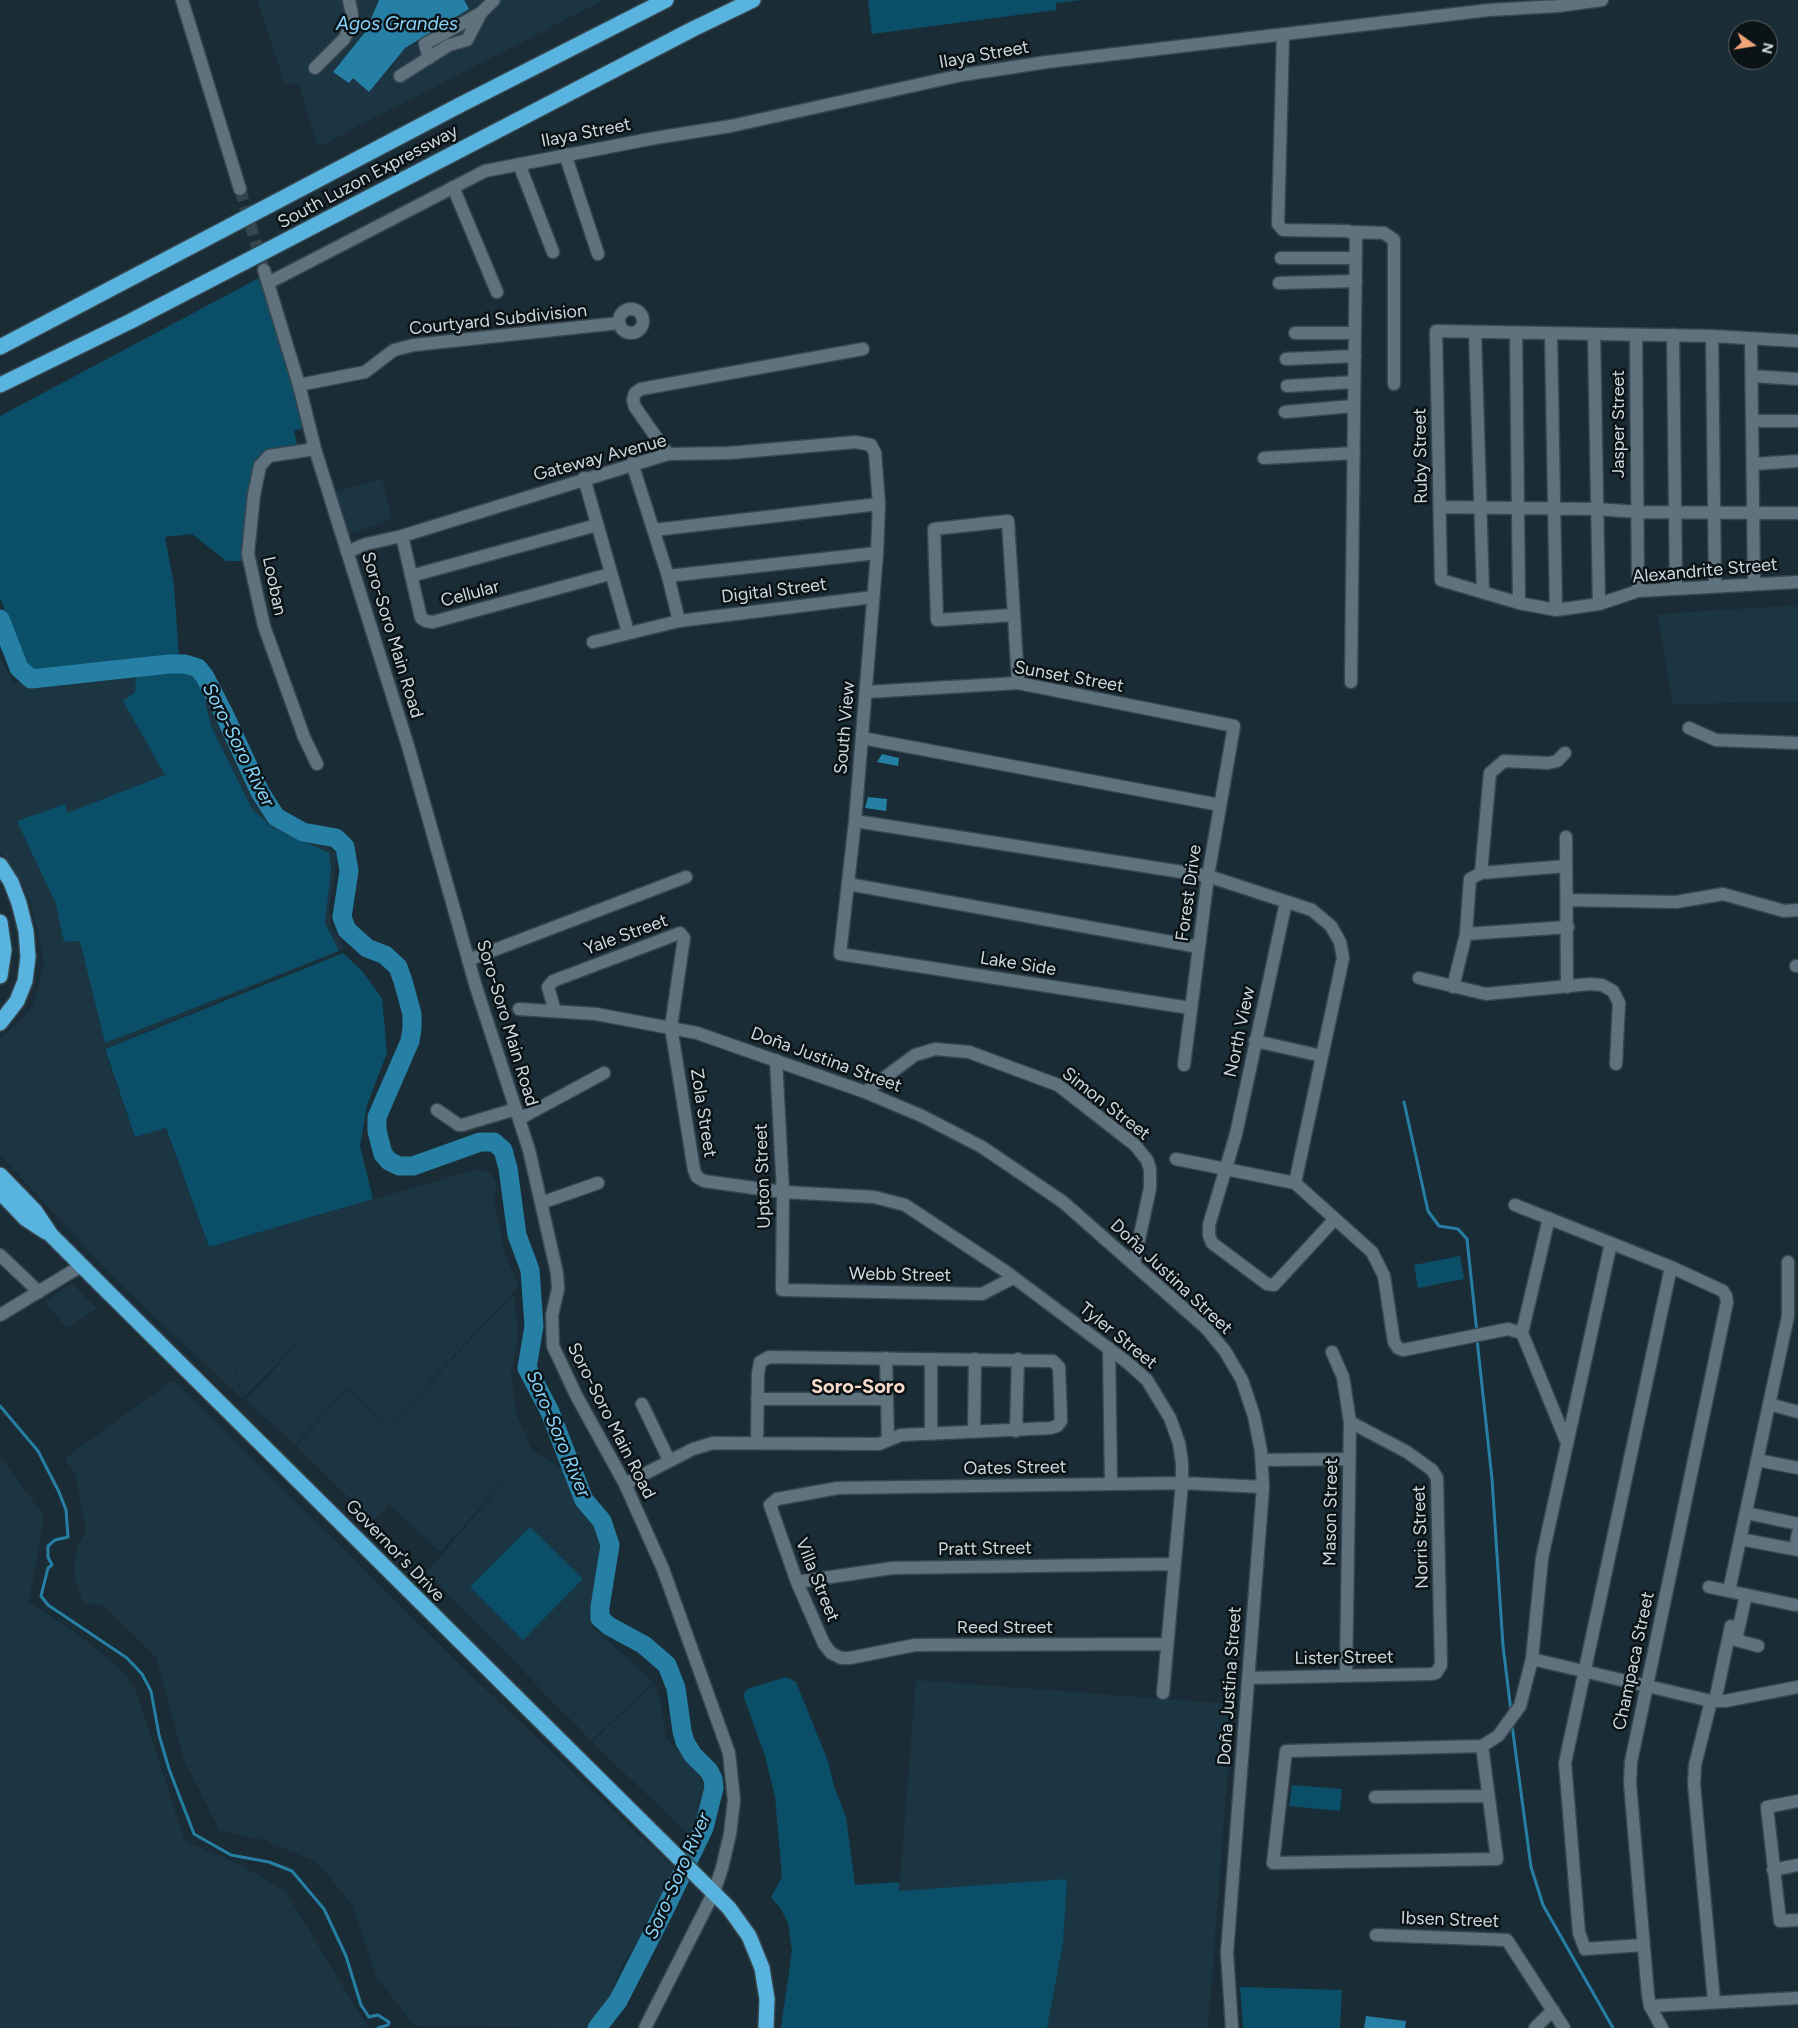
<!DOCTYPE html>
<html>
<head>
<meta charset="utf-8">
<style>
	body { margin:0 }
	#map { position:relative; width:1798px; height:2028px; overflow:hidden; background:#1a2c35; font-family:Figtree,sans-serif }
	canvas { display:block }
	.north { position:absolute; left:1728px; top:20px; width:50px; height:50px; box-sizing:border-box; background:#0b1317; border:1px solid #596267; border-radius:50%; rotate:103deg; font-size:14px; font-weight:700; line-height:20px; text-align:center; color:#cdd8de }
	.north::after { content:''; display:block; margin:auto; width:18px; height:22px; background:#efa376; clip-path:polygon(50% 0,100% 100%,50% 72%,0 100%) }
</style>
</head>
<body>
<div id="map">
<canvas width="1798" height="2028"></canvas>
<div class="north">N</div>
</div>
<script>
const context = document.querySelector('canvas').getContext('2d');
context.lineJoin = 'round';
function paint(path, color) { context.fillStyle = color; context.fill(path, 'evenodd'); }
const shape = rows => new Path2D(rows.map(r => 'M' + r).join(''));
function trace(path, color, width, dash) { context.strokeStyle = color; context.lineWidth = width; context.lineCap = dash ? 'butt' : 'round'; context.setLineDash(dash || []); context.stroke(path); }
function drawText(font, color, halo, rows, align = 'center') {
  context.font = font + ' Figtree,sans-serif'; context.lineWidth = 5; context.setLineDash([]); context.textBaseline = 'middle'; context.strokeStyle = halo; context.fillStyle = color; for (const [text, x, y, turn = 0] of rows) {
    context.save(); context.translate(x, y); context.rotate((+turn || 0) * Math.PI / 180); context.textAlign = isNaN(turn) ? turn : align; if (halo) context.strokeText(text, 0, 0); context.fillText(text, 0, 0); context.restore();
  }
}
const built = shape([
	[257,0,604,0,318,147,298,82,285,85],
	[382,478,392,519,345,536,333,493],
	[1798,605,1798,702,1672,704,1658,614],
	[0,655,13,683,179,669,198,674,206,688,265,814,278,825,328,847,337,855,329,910,331,926,345,949,104,1049,135,1137,165,1127,209,1247,474,1170,490,1172,497,1184,494,1201,506,1257,519,1286,388,1426,347,1388,295,1445,246,1400,298,1343,304,1348,298,1342,243,1399,231,1350,242,1399,122,1286,0,1155,0,1039,29,1012,37,994,44,962,32,906,20,881,0,852],
	[72,1283,97,1309,66,1328,45,1301],
	[514,1294,517,1322,517,1343,511,1373,517,1417,533,1451,558,1466,568,1478,604,1541,604,1579,593,1627,653,1682,591,1741,570,1718,586,1702,569,1718,535,1684,557,1659,535,1683,427,1572,517,1467,440,1552,389,1504,373,1521,296,1446,347,1389,388,1427],
	[173,1380,429,1635,673,1867,668,1896,623,1964,603,2012,583,2028,415,2026,376,1976,352,1905,317,1862,264,1840,220,1831,184,1760,156,1657,103,1605,83,1603,74,1577,76,1550,86,1530,76,1476,65,1458],
	[0,1456,44,1516,29,1602,76,1633,121,1669,136,1691,185,1841,243,1866,286,1892,368,2028,0,2028],
	[916,1680,1233,1704,1208,2028,1047,2028,1063,1943,899,1891],
	[654,1683,660,1699,666,1737,696,1771,704,1784,706,1797,703,1813,699,1826,690,1836,592,1742]
]);
const green = shape([
	[868,0,1081,0,1056,3,1056,10,872,34],
	[259,278,307,427,294,431,298,449,267,456,244,561,226,561,192,534,165,537,174,585,179,656,46,671,30,671,0,598,0,416],
	[176,671,192,675,203,692,211,726,252,809,272,827,329,853,331,869,325,923,339,951,105,1043,80,941,64,942,56,904,17,821,65,804,67,813,165,775,123,701,135,692,136,676],
	[343,953,362,971,382,998,387,1053,367,1105,360,1146,373,1199,209,1247,166,1128,135,1137,105,1049],
	[1460,1256,1464,1279,1418,1288,1414,1265],
	[530,1527,583,1579,523,1640,470,1587],
	[786,1677,796,1682,828,1761,834,1786,846,1817,855,1885,899,1882,899,1891,1067,1879,1063,1943,1047,2028,781,2028,792,1951,788,1923,781,1909,771,1897,782,1877,775,1797,765,1756,743,1695,747,1689],
	[1292,1785,1342,1789,1340,1811,1289,1806],
	[1240,1987,1342,1990,1340,2028,1243,2028]
]);
const water = shape([
	[379,0,464,0,469,9,405,48,369,92,353,78,349,83,333,72,366,31],
	[882,754,899,758,898,766,877,762],
	[868,797,887,799,886,811,865,808],
	[1366,2016,1406,2021,1405,2028,1364,2028]
]);
const stream = shape([
	[1404,1102,1428,1211,1439,1226,1458,1229,1467,1239,1477,1333],
	[1477,1339,1492,1479,1503,1646,1511,1711],
	[0,1406,38,1451,59,1492,66,1510,68,1537,55,1540,48,1546,48,1557,52,1565,48,1568,41,1596,48,1605,127,1658,142,1674,151,1691,159,1735,169,1769,194,1834,231,1855,269,1862,292,1871,324,1909,346,1956,361,2005,369,2017,378,2015,389,2022,388,2025,378,2028],
	[1512,1725,1531,1867,1543,1905,1613,2028]
]);
const river = shape([
	[0,619,19,668,31,679,169,664,185,664,198,668,205,677,225,716,260,792,276,817,303,832,336,838,345,847,349,871,342,917,347,930,367,948,385,955,398,967,403,981,412,1014,412,1028,410,1041,377,1117,377,1131,383,1154,389,1161,399,1166,413,1166,480,1142,494,1142,503,1150,508,1168,517,1235,530,1270,534,1326,527,1368,550,1412,584,1500,602,1521,610,1545,600,1607,600,1618,609,1626,644,1645,667,1665,676,1688,682,1731,685,1742,693,1755,709,1771,713,1779,714,1788,704,1828,664,1911,618,2001,597,2028]
]);
const minorTunnel = shape([
	[240,189,264,270]
]);
const minor = shape([
	[182,0,240,189],
	[1283,35,1278,224,1283,230,1348,231,1356,235,1351,682],
	[429,58,425,44,481,13],
	[315,68,344,39,351,25,352,14,349,0],
	[400,76,449,45,467,40,481,13,494,0],
	[565,154,598,254],
	[519,164,553,252],
	[453,187,497,292],
	[1353,232,1384,233,1394,240,1394,384],
	[1281,258,1355,258],
	[264,270,299,385,315,449,408,746,476,987,529,1150,557,1273,558,1289,552,1315,553,1346,576,1395,625,1484,663,1569,729,1753,734,1800,730,1834,722,1868,714,1892,645,2028],
	[268,283,485,171,655,138,731,126,962,75,1047,62,1489,10,1558,6,1602,0],
	[1279,283,1356,281],
	'619 321a12 12 0 1 1 24 0a12 12 0 1 1-24 0Z',
	[1475,332,1483,592],
	[1295,333,1354,333],
	[1516,333,1519,603],
	[1551,334,1556,610],
	[1594,334,1599,604],
	[1636,335,1638,591],
	[1673,335,1676,588],
	[1712,336,1715,585],
	[1751,339,1754,583],
	[1798,341,1712,336,1436,331,1441,580,1519,603,1556,610,1599,604,1638,591,1798,582],
	[1286,359,1355,356],
	[1752,376,1798,379],
	[299,385,365,372,394,350,414,345,619,323],
	[1287,386,1354,382],
	[1285,412,1353,406],
	[1753,421,1798,421],
	[315,449,269,456,260,466,254,495,248,554,264,626,304,737,317,764],
	[668,454,635,407,633,400,635,393,641,389,863,349],
	[1264,458,1354,453],
	[632,463,668,576,679,621],
	[1754,464,1798,461],
	[584,478,628,632],
	[1440,507,1596,509,1638,512,1798,513],
	[654,530,879,504],
	[402,536,421,618,426,621,433,622,610,574],
	[347,552,366,544,402,536,668,454,729,453,856,442,871,445,875,453,879,504,877,553,855,821,840,954,1190,1008],
	[411,576,597,525],
	[668,576,877,553],
	[1014,615,937,620,934,529,1008,521,1014,615,1018,683],
	[593,642,679,621,873,597],
	[866,692,1018,683,1234,726,1208,876,1184,1065],
	[1689,728,1716,740,1798,743],
	[862,738,1220,805],
	[855,821,1208,876,1312,910,1331,926,1340,942,1343,958,1295,1183],
	[1566,837,1567,987],
	[1481,873,1490,773,1504,761,1548,763,1557,761,1565,753],
	[848,884,1199,947],
	[1568,900,1676,902,1723,894,1784,911,1798,910],
	[1286,902,1236,1134,1209,1225,1209,1235,1212,1243,1267,1284,1274,1285,1334,1220],
	[1466,934,1568,927],
	[468,960,686,877],
	[1796,966,1798,966],
	[1419,978,1486,994,1590,984,1602,985,1613,991,1619,1003,1616,1064],
	[1453,987,1466,934,1470,879,1481,873,1566,866],
	[519,1009,596,1014,697,1033,865,1092,922,1116,982,1147,1063,1202,1206,1328,1225,1351,1242,1380,1254,1416,1261,1451,1263,1487,1227,1953,1232,2028],
	[555,1011,548,987,553,981,680,933,684,938,671,1027,694,1170,697,1177,704,1181,783,1192,874,1197,905,1205,1005,1271,1128,1363,1147,1380,1170,1418,1179,1443,1182,1463,1182,1483,1163,1693],
	[1255,1041,1322,1056],
	[776,1060,783,1192,782,1290,982,1294,1013,1278],
	[865,1092,915,1055,935,1049,969,1052,1058,1085,1135,1145,1147,1160,1150,1169,1150,1188,1134,1263],
	[437,1110,459,1125,462,1125,516,1109],
	[519,1119,604,1073],
	[1176,1159,1295,1183,1372,1252,1384,1276,1394,1342,1398,1348,1403,1350,1508,1329,1522,1333],
	[541,1203,598,1183],
	[1515,1205,1671,1267,1723,1291,1726,1296,1727,1302,1631,1762,1630,1783,1648,1995,1650,2006,1662,2028],
	[1549,1218,1522,1333,1567,1443],
	[0,1255,39,1292],
	[0,1315,81,1266],
	[1109,1348,1111,1484],
	[1332,1352,1343,1377,1350,1422,1346,1675],
	[886,1358,888,1440],
	[757,1399,887,1399],
	[642,1404,669,1460],
	[1769,1404,1798,1412],
	[1016,1431,1018,1359],
	[974,1432,975,1359],
	[931,1434,931,1359],
	[1262,1460,1349,1459],
	[1757,1460,1798,1468],
	[625,1484,693,1449,713,1443,879,1444,901,1435,1051,1428,1057,1426,1061,1421,1059,1367,1053,1361,769,1357,760,1362,758,1374,757,1443],
	[1746,1513,1798,1524],
	[1740,1539,1798,1550],
	[1795,1549,1798,1533],
	[797,1582,892,1568,1174,1564],
	[1709,1587,1795,1605],
	[1729,1591,1788,1316,1788,1262],
	[1746,1595,1736,1640,1758,1646],
	[1167,1644,915,1645,850,1658,841,1658,831,1653,824,1644,797,1582,770,1505,777,1499,838,1488,1182,1483,1263,1487],
	[1532,1659,1711,1701,1725,1701,1798,1687],
	[1249,1678,1431,1674,1436,1673,1441,1665,1437,1478,1432,1470,1407,1452,1350,1422],
	[1711,1701,1695,1765,1694,1784,1714,2001],
	[1715,1701,1731,1626],
	[1482,1746,1497,1859,1273,1863,1286,1751,1482,1746,1498,1736,1520,1706,1532,1659,1542,1558,1611,1243],
	[1375,1797,1488,1796],
	[1798,1801,1767,1807,1780,1921,1798,1920],
	[1773,1870,1798,1865],
	[1376,1935,1507,1940,1564,2028],
	[1643,1945,1585,1949,1579,1933,1565,1763,1671,1267],
	[1650,2006,1798,1998],
	[1535,2028,1553,2010]
]);
const highway = shape([
	[0,347,460,105,666,0],
	[0,385,131,321,693,29,753,0],
	[0,865,11,882,19,903,26,931,28,957,25,981,17,1001,0,1023],
	[0,922,4,950,0,976],
	[0,1175,35,1211,51,1235,107,1291,729,1908,749,1936,762,1968,767,1999,766,2028],
	[0,1192,26,1219,46,1232]
]);
const streetNames = [
	["Ilaya Street",984,55,-10],
	["Ilaya Street",586,133,-11],
	["South Luzon Expressway",368,177,-28],
	["Courtyard Subdivision",498,320,-6],
	["Jasper Street",1619,424,-90],
	["Ruby Street",1421,456,-91],
	["Gateway Avenue",600,458,-15],
	["Alexandrite Street",1705,571,-5],
	["Looban",274,586,78],
	["Digital Street",774,591,-7],
	["Cellular",470,594,-15],
	["Soro-Soro Main Road",392,635,73],
	["Sunset Street",1069,677,10],
	["South View",845,728,-85],
	["Forest Drive",1189,893,-82],
	["Yale Street",626,935,-20],
	["Lake Side",1018,964,9],
	["Soro-Soro Main Road",507,1023,73],
	["North View",1240,1032,-78],
	["Doña Justina Street",826,1060,20],
	["Simon Street",1106,1104,38],
	["Zola Street",703,1113,81],
	["Upton Street",763,1176,-92],
	["Webb Street",900,1275,1],
	["Doña Justina Street",1171,1277,43],
	["Tyler Street",1118,1336,39],
	["Soro-Soro Main Road",611,1421,63],
	["Oates Street",1015,1468,-1],
	["Mason Street",1331,1512,-89],
	["Norris Street",1421,1537,-92],
	["Pratt Street",985,1549,-1],
	["Governor's Drive",395,1551,46],
	["Villa Street",817,1580,68],
	["Reed Street",1005,1628],
	["Lister Street",1344,1658,-1],
	["Champaca Street",1634,1661,-78],
	["Doña Justina Street",1230,1686,-86],
	["Ibsen Street",1450,1920,2]
];
const waterNames = [
	["Agos Grandes",397,24],
	["Soro-Soro River",238,745,63],
	["Soro-Soro River",558,1434,67],
	["Soro-Soro River",678,1876,-66]
];
const quarterNames = [
	["Soro-Soro",858,1387]
];
paint(built, '#1b3542');
paint(green, '#0b4e68');
paint(water, '#2680a6');
trace(stream, '#2680a6', 3);
trace(river, '#2680a6', 19);
trace(minorTunnel, '#35464e', 12, [12, 6]);
trace(minor, '#38474f', 15);
trace(highway, '#38474f', 18);
trace(minor, '#5f737e', 12);
trace(highway, '#58b4df', 15);
drawText('18px', '#cdd8de', '#0b1317', streetNames);
drawText('italic 19px', '#88d5fc', '#0b1317', waterNames);
drawText('bold 20px', '#f9dbcb', '#0b1317', quarterNames);
</script>
</body>
</html>
